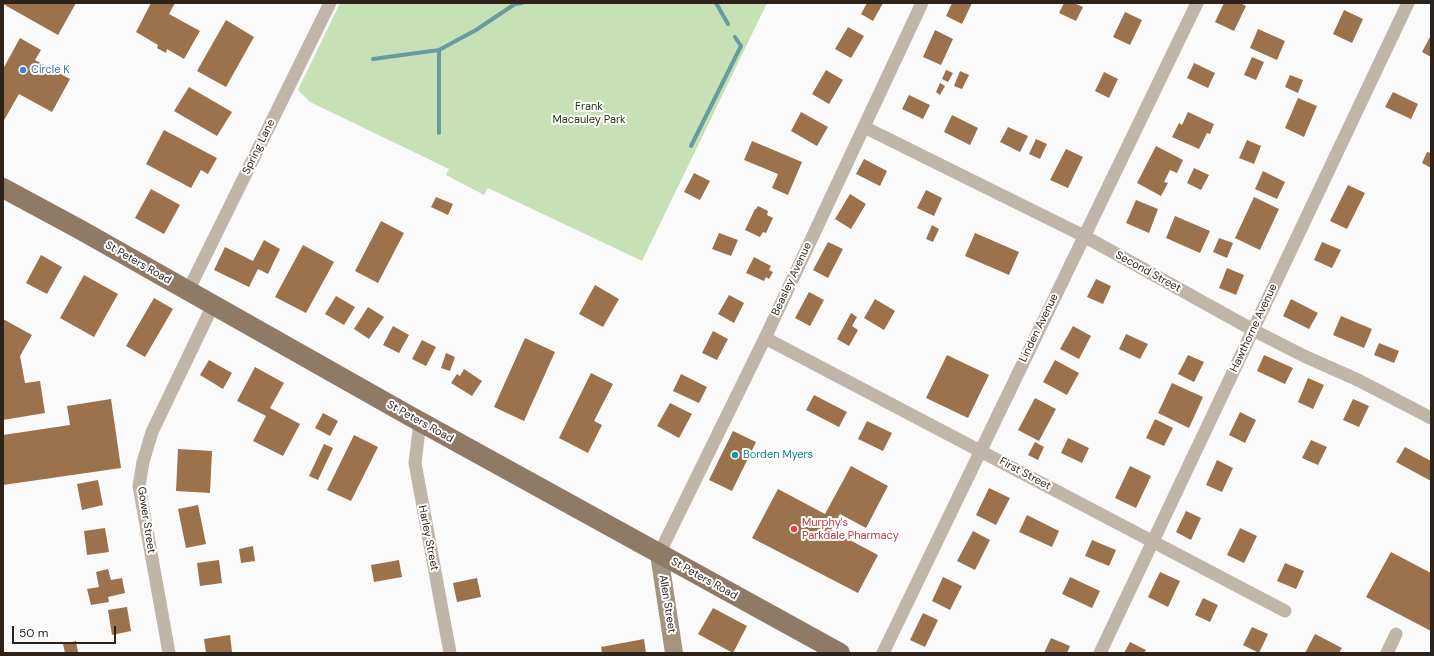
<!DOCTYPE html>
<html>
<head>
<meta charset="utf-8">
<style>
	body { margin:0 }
	#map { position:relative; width:1434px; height:656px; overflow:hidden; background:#fafafa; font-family:"DM Sans",sans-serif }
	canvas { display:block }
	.frame { position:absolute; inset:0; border:4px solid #2e231a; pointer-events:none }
	.scale { position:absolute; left:12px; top:626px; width:104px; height:18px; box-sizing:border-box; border:2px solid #2e231a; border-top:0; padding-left:5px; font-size:12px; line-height:14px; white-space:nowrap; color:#2e231a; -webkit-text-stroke:3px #fff; paint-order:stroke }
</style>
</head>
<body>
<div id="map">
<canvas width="1434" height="656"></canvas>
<div class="frame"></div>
<div class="scale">50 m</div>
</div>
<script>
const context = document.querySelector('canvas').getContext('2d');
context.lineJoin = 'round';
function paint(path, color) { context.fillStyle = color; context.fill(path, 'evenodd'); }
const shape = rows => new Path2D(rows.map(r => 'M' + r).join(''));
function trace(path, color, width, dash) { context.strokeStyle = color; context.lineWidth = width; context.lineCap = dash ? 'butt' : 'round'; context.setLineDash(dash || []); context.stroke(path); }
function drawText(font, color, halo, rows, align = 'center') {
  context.font = font + ' "DM Sans",sans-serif'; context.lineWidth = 4; context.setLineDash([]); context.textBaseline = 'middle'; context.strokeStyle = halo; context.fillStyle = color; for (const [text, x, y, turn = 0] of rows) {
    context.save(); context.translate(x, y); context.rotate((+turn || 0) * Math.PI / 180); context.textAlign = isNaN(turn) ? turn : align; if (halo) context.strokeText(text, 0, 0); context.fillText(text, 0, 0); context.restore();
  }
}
const green = shape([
	[340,3,767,3,642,261,488,188,484,195,446,175,449,169,310,102,298,90]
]);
const stream = shape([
	[716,3,728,24],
	[373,59,439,50],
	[439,133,439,50,476,30,515,4,522,3],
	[691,146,741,46,735,37]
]);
const building = shape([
	[3,3,76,3,58,35,3,4],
	[151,3,175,3,169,14,200,31,184,59,167,49,166,53,157,48,158,45,136,32],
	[867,3,883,3,873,21,861,14],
	[952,3,972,3,962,24,946,16],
	[1064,3,1074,3,1083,7,1076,21,1059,13],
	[1224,3,1240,3,1246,6,1234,31,1215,22],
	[1344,10,1363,19,1352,43,1333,34],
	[1125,12,1142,20,1130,45,1113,37],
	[226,20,254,37,226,87,197,71],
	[848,27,864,36,851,58,835,49],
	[1258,29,1285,41,1277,60,1250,48],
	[935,30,953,39,941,65,923,57],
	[1431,35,1431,57,1422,52],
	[20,38,41,50,35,60,70,79,52,112,19,94,3,122,3,69],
	[1252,57,1264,62,1256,80,1244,75],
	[1194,63,1215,73,1208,88,1187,78],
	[826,70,843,80,829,104,812,94],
	[946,70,953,73,948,82,942,79],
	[960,71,969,75,962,89,954,86],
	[1104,72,1118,79,1109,98,1095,91],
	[1290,75,1303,80,1298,93,1285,87],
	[940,83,945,86,940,95,936,92],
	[189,87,232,112,217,136,174,111],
	[1393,92,1418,104,1411,119,1385,107],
	[909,95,930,105,923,119,902,109],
	[1298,98,1317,106,1304,137,1285,128],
	[801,112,828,127,817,146,791,131],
	[1188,112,1214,124,1210,134,1207,133,1199,149,1172,137,1179,123,1182,125],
	[952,115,978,128,970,145,944,132],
	[1008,127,1028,136,1020,152,1000,142],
	[164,130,217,158,208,174,201,170,191,188,146,164],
	[1036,139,1047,144,1040,159,1029,154],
	[1247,140,1261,146,1254,164,1239,158],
	[752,141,802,162,788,195,772,188,778,174,744,160],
	[1156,146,1183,160,1177,173,1170,170,1164,182,1168,183,1161,196,1137,183],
	[1066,149,1083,157,1068,188,1050,180],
	[1427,152,1431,153,1431,168,1422,163],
	[864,159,887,171,880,186,856,174],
	[1194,168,1209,175,1201,190,1187,183],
	[1263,171,1285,182,1277,199,1255,189],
	[694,173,710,181,700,200,684,192],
	[1348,185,1365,193,1347,229,1330,221],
	[151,189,180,205,164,234,135,218],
	[926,190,942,198,934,216,917,208],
	[850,194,866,204,851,229,835,219],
	[436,197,453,204,448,215,431,207],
	[1254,197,1279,209,1260,250,1235,238],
	[1136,200,1158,209,1149,233,1126,223],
	[758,206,768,211,767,215,773,218,766,233,763,232,760,237,745,230,755,209,756,209],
	[1175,216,1210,231,1200,253,1166,238],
	[381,221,404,233,378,283,355,271],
	[932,225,939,229,933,242,926,239],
	[719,233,738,240,731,256,712,249],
	[975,233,1019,252,1009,275,965,256],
	[1219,238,1233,243,1227,258,1213,252],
	[264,240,280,249,268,274,258,269,249,287,214,270,225,247,253,261],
	[828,242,843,249,828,278,813,270],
	[1322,242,1341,250,1332,268,1314,260],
	[303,245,334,262,306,313,275,297],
	[41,255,62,267,47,294,26,283],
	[754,257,771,266,769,270,773,272,769,279,766,277,764,281,746,273],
	[1227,268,1244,275,1236,295,1219,288],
	[84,275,118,294,94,337,60,318],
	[1096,279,1111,286,1103,304,1087,297],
	[595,285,619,299,603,327,579,314],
	[809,292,824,300,810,326,795,318],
	[729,295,744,303,734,323,718,314],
	[336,296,355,307,344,325,325,314],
	[154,298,173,309,145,357,126,346],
	[875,299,895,311,884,330,864,318],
	[1291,299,1318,313,1309,329,1283,316],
	[368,307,384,317,369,339,354,329],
	[851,313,857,317,852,326,858,330,849,346,837,339],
	[1341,316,1372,329,1364,348,1333,335],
	[3,319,32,335,20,356,25,383,40,381,45,413,3,420],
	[393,326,409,335,399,353,383,345],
	[1073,326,1091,336,1079,359,1060,349],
	[713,331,728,339,717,360,702,353],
	[1126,334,1148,344,1140,359,1119,349],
	[525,338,555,352,524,421,494,407],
	[422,340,436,347,426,366,412,359],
	[1379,343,1399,351,1394,363,1374,355],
	[446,353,455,357,450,371,441,368],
	[947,355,989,375,968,418,926,398],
	[1188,355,1204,362,1194,382,1178,374],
	[1264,355,1293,368,1285,384,1257,371],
	[209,360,232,373,223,389,200,375],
	[1055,360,1079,373,1067,395,1043,382],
	[255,367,284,383,270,408,300,424,283,456,253,441,266,416,237,401],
	[464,369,482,381,472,396,451,383,457,374,460,376],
	[591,373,613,384,594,421,602,425,588,453,559,438],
	[681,374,707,387,699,403,673,391],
	[1308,378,1324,385,1313,409,1298,402],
	[1172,383,1203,397,1189,428,1158,413],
	[814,395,847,412,839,427,806,410],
	[1035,398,1056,409,1039,441,1018,430],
	[111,399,121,468,3,485,3,435,70,425,67,406],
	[1353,399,1369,406,1359,427,1343,420],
	[670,403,692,414,679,438,657,426],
	[1240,412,1256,420,1245,443,1229,435],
	[323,413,338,421,330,436,315,428],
	[1155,419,1173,428,1164,446,1146,438],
	[867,421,892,433,883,451,858,439],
	[733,431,756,442,732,491,709,480],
	[354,435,378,447,351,501,327,490],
	[1068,438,1089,448,1082,463,1061,453],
	[1311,440,1327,447,1318,465,1302,458],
	[1035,442,1044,447,1038,460,1028,455],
	[324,444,333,448,318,480,309,476],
	[1405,447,1431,461,1431,481,1396,462],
	[178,449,212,451,210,493,176,491],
	[1217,460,1233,468,1222,492,1206,485],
	[851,466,888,486,866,528,840,514,831,530,878,555,858,593,752,538,778,489,825,514],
	[1130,466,1151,476,1136,508,1115,498],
	[98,480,103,505,82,510,77,484],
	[989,488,1010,498,996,525,976,515],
	[198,505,206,544,186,548,178,509],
	[1186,511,1201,518,1191,540,1176,532],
	[1027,515,1059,531,1052,547,1019,532],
	[105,528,109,552,87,555,84,531],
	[1240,528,1257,536,1244,563,1227,555],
	[973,531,990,540,975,570,957,561],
	[1092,540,1116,550,1109,566,1085,556],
	[253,546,255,561,241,563,239,549],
	[1391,552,1431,573,1431,631,1366,597],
	[219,560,222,583,200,586,197,563],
	[399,560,402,577,374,582,371,565],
	[1285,563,1304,571,1296,589,1277,581],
	[108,569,111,580,122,578,125,593,108,597,109,602,91,605,87,589,99,587,96,572],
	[1160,572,1180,581,1168,607,1148,597],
	[943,577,962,586,950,610,932,601],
	[1070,577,1100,591,1092,608,1062,594],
	[477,578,481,597,457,602,453,583],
	[1203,598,1218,605,1210,622,1195,615],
	[127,607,131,631,112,635,108,610],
	[713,608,747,626,733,653,698,634],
	[923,613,938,620,925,647,910,640],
	[1252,627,1268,634,1259,653,1243,645],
	[1315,634,1342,648,1339,653,1305,653],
	[230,635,232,652,206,653,204,639],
	[1051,638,1070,646,1067,653,1044,653],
	[644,639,646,653,602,653,601,647],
	[76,641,78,652,65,653,63,644],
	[1130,642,1146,650,1144,653,1124,653]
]);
const street = shape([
	[864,127,1084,236,1253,330,1304,356,1358,380,1431,418],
	[188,291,330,3],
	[765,338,1285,611],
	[420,422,415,463,450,653],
	[659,554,765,338,922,3],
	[169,653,139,486,143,462,152,432,213,305],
	[883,653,1197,3],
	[1100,653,1408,3],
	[1387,653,1396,634]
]);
const secondary = shape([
	[659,554,674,653]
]);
const primary = shape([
	[3,188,79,229,408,415,840,653]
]);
const markers = [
	[23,70,4,"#3f7fe0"],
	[735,455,4,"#0f9aa8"],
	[794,529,4,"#e0444e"]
];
const shopNames = [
	["Circle K",31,70]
];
const parkNames = [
	["Frank",589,107],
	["Macauley Park",589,120]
];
const streetNames = [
	["Spring Lane",259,147,-64],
	["St Peters Road",138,263,30],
	["Second Street",1148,272,29],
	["Beasley Avenue",792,279,-65],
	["Linden Avenue",1039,328,-64],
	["Hawthorne Avenue",1254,328,-65],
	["St Peters Road",420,422,29],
	["First Street",1025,474,28],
	["Gower Street",146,520,81],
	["Harley Street",428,538,79],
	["St Peters Road",704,579,29],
	["Allen Street",667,604,81]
];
const cultureNames = [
	["Borden Myers",743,455]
];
const healthNames = [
	["Murphy's",802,523],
	["Parkdale Pharmacy",802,536]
];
paint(green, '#c7e1b6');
trace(stream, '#699a9e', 4);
paint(building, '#9c724c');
trace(street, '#c0b5a9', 13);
trace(secondary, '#a39381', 18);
trace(primary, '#8e7a65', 20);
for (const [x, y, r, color] of markers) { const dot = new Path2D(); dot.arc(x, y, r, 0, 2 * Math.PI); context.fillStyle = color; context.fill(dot); trace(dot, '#fff', 1.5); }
drawText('11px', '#366cbe', '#fff', shopNames, 'left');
drawText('11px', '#1d3802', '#fff', parkNames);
drawText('11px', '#2e231a', '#fff', streetNames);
drawText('11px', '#0d838f', '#fff', cultureNames, 'left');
drawText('11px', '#be3a42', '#fff', healthNames, 'left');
</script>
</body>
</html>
